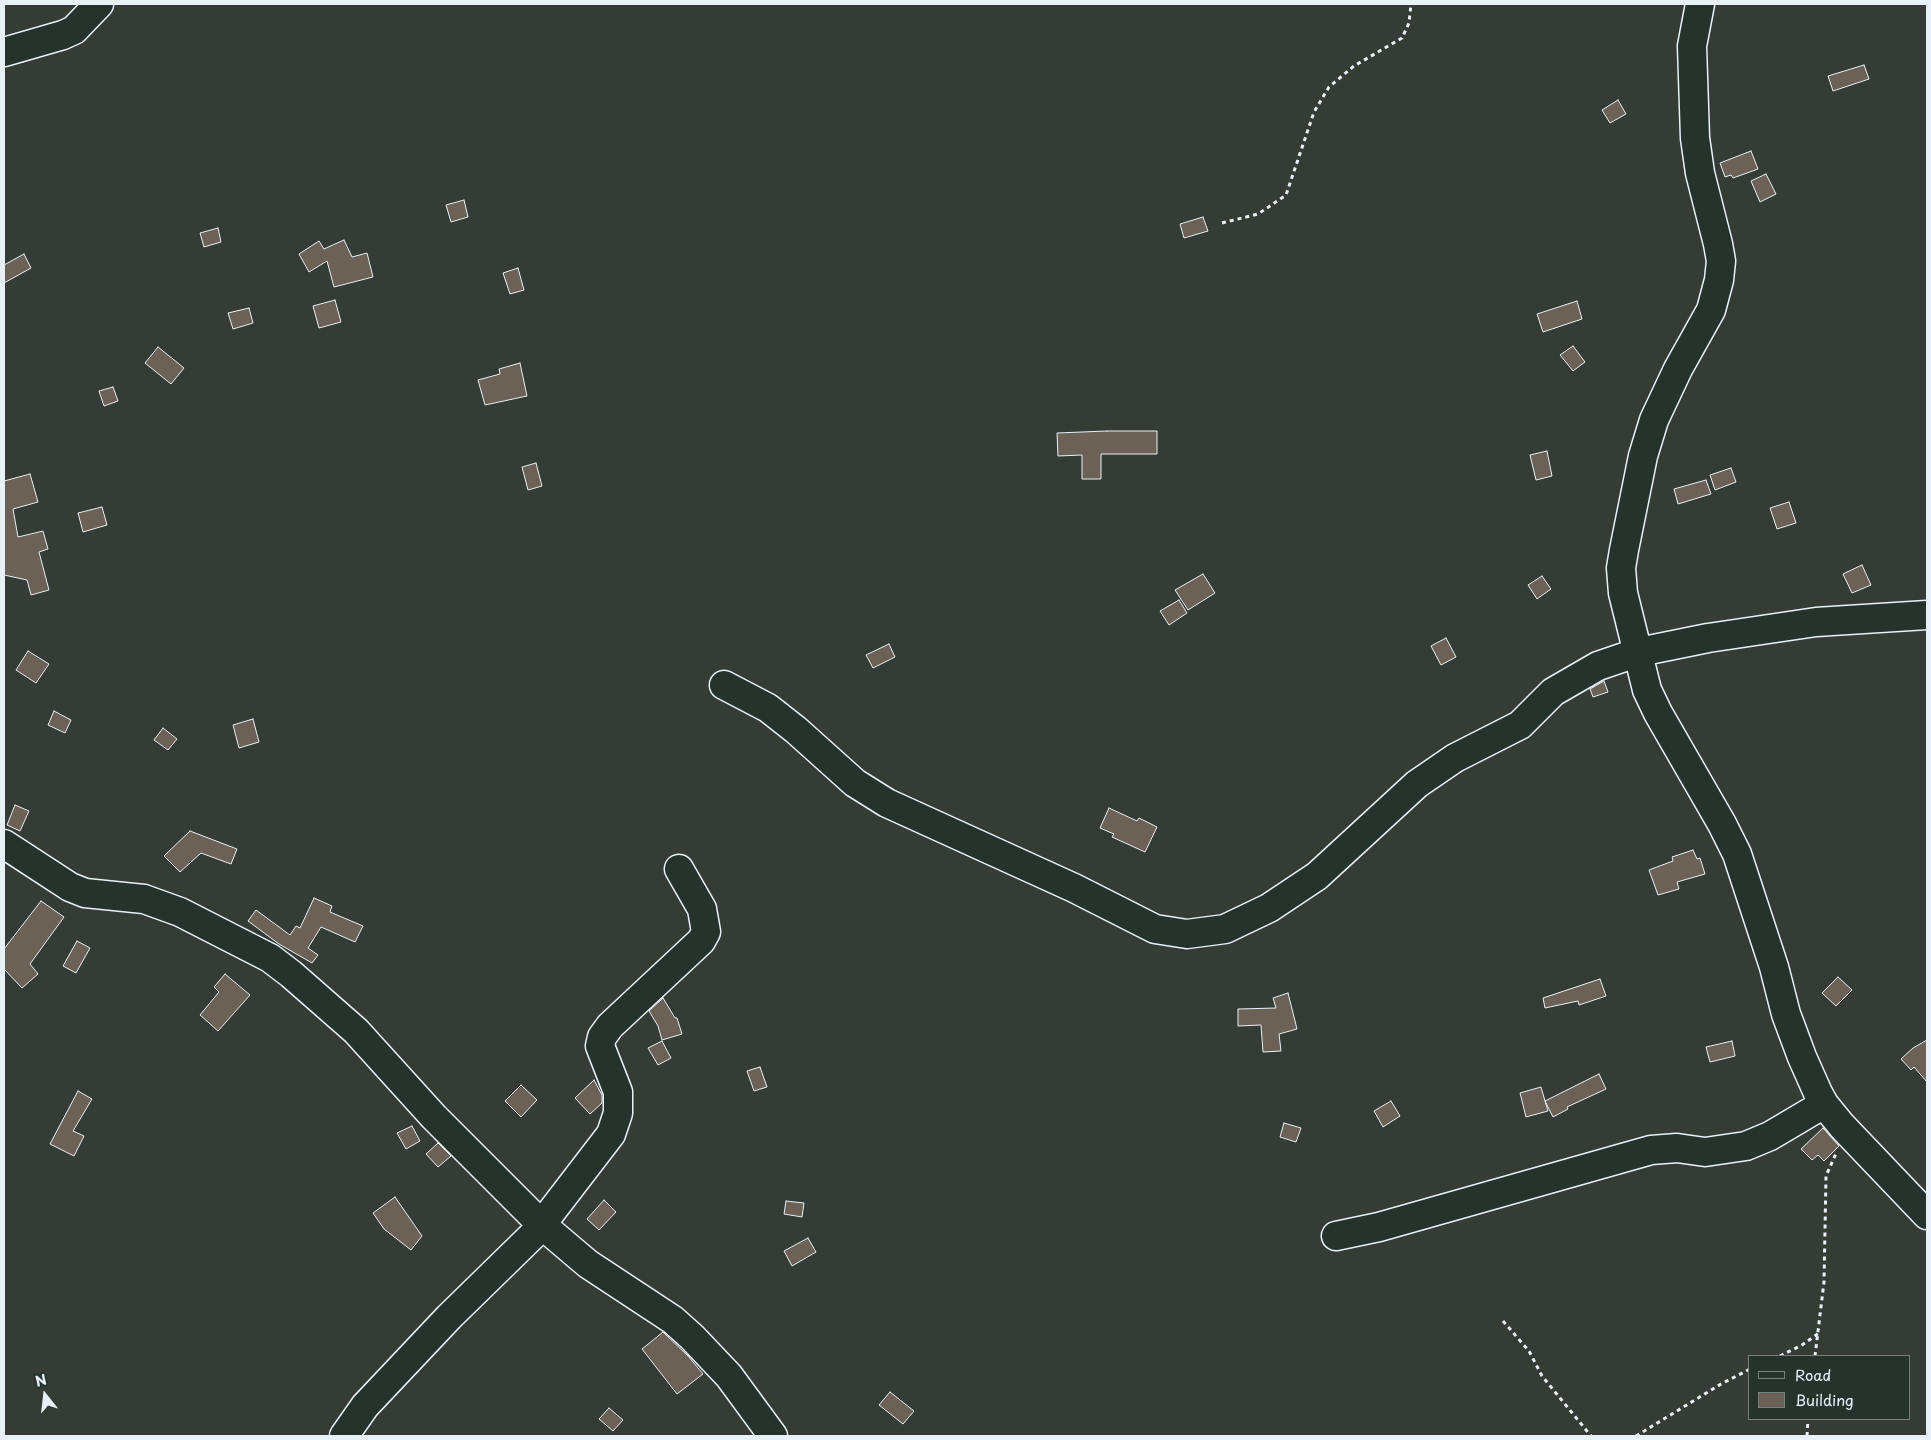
<!DOCTYPE html>
<html>
<head>
<meta charset="utf-8">
<style>
	body { margin:0 }
	#map { position:relative; width:1931px; height:1440px; overflow:hidden; background:#343c35; font-family:"Playpen Sans",sans-serif }
	canvas { display:block }
	.frame { position:absolute; inset:0; border:5px solid #e8f1f8; pointer-events:none }
	.legend { position:absolute; left:1748px; top:1355px; width:162px; height:65px; box-sizing:border-box; background:#26332d; border:1px solid #747f7e; margin:0; padding:6px 9px; list-style:none; font-size:15px; color:#e8f1f8 }
	.legend li { display:flex; align-items:center; gap:10px; height:25px }
	.legend b { width:25px; border:1px solid #747f7e }
	.north { position:absolute; left:20px; top:1370px; width:50px; height:50px; -webkit-text-stroke:4px #26332d; paint-order:stroke; rotate:344deg; font-size:14px; font-weight:700; line-height:20px; text-align:center; color:#e8f1f8 }
	.north::after { content:''; display:block; margin:auto; width:18px; height:22px; background:#e8f1f8; clip-path:polygon(50% 0,100% 100%,50% 72%,0 100%) }
</style>
</head>
<body>
<div id="map">
<canvas width="1931" height="1440"></canvas>
<div class="frame"></div>
<ul class="legend">
<li><b style="height:6px;background:#26332d"></b>Road</li>
<li><b style="height:14px;background:#6c6156"></b>Building</li>
</ul>
<div class="north">N</div>
</div>
<script>
const context = document.querySelector('canvas').getContext('2d');
context.lineJoin = 'round';
function paint(path, color) { context.fillStyle = color; context.fill(path, 'evenodd'); }
const shape = rows => new Path2D(rows.map(r => 'M' + r).join(''));
function trace(path, color, width, dash) { context.strokeStyle = color; context.lineWidth = width; context.lineCap = dash ? 'butt' : 'round'; context.setLineDash(dash || []); context.stroke(path); }
const building = shape([
	[1864,65,1869,79,1833,91,1828,76,1864,65],
	[1618,100,1626,114,1610,123,1602,110,1618,100],
	[1751,151,1758,169,1733,178,1731,175,1725,177,1720,163,1751,151],
	[1766,174,1776,194,1760,202,1751,181,1766,174],
	[464,200,468,217,451,222,446,205,464,200],
	[1203,217,1208,231,1184,238,1180,224,1203,217],
	[218,228,221,242,204,247,200,233,218,228],
	[344,240,352,257,367,253,373,277,334,287,327,261,309,272,299,254,319,241,324,249,344,240],
	[24,254,31,268,4,283,4,265,24,254],
	[518,268,524,290,510,294,503,273,518,268],
	[335,300,341,322,319,328,313,306,335,300],
	[1577,301,1582,319,1543,332,1537,314,1577,301],
	[249,308,253,323,233,329,228,313,249,308],
	[1573,346,1585,362,1573,371,1560,355,1573,346],
	[158,347,184,368,171,384,145,363,158,347],
	[520,363,527,396,485,405,478,380,500,374,499,369,520,363],
	[113,387,118,401,104,406,99,391,113,387],
	[1107,431,1157,431,1157,454,1101,454,1101,479,1082,479,1082,455,1058,456,1057,433,1107,431],
	[1547,451,1552,476,1536,480,1530,455,1547,451],
	[536,463,542,486,528,490,522,467,536,463],
	[1731,468,1736,482,1715,490,1710,475,1731,468],
	[30,474,38,502,13,509,18,537,43,531,48,549,39,552,49,590,31,595,27,580,4,575,4,481,30,474],
	[1706,480,1711,494,1678,504,1674,489,1706,480],
	[1789,502,1796,523,1777,529,1770,508,1789,502],
	[102,507,107,525,83,532,78,513,102,507],
	[1862,565,1871,585,1852,593,1843,574,1862,565],
	[1203,574,1215,593,1188,610,1175,590,1203,574],
	[1542,576,1551,589,1537,599,1528,585,1542,576],
	[1179,600,1187,613,1169,625,1160,611,1179,600],
	[1446,638,1456,657,1441,665,1431,646,1446,638],
	[889,644,895,657,873,668,866,655,889,644],
	[28,651,49,664,36,683,16,670,28,651],
	[1604,681,1608,692,1593,697,1590,689,1604,681],
	[54,711,71,720,65,733,48,725,54,711],
	[253,719,259,742,239,748,233,725,253,719],
	[163,728,177,739,168,750,154,740,163,728],
	[15,805,29,811,20,831,7,825,15,805],
	[1109,808,1137,821,1139,818,1157,827,1145,852,1112,837,1114,834,1100,828,1109,808],
	[190,831,237,849,231,864,201,853,180,872,164,856,190,831],
	[1693,850,1697,859,1700,858,1705,874,1677,882,1679,889,1658,895,1649,870,1673,861,1672,857,1693,850],
	[314,898,332,906,330,912,363,926,355,942,321,927,308,948,318,955,312,963,279,944,248,921,256,910,290,935,296,926,300,928,314,898],
	[41,901,64,917,30,964,38,974,22,988,4,969,4,949,41,901],
	[77,941,90,948,76,973,63,966,77,941],
	[225,974,250,995,218,1031,200,1015,219,992,214,987,225,974],
	[1838,977,1852,990,1836,1006,1822,993,1838,977],
	[1600,979,1606,996,1579,1005,1578,1001,1545,1008,1543,998,1600,979],
	[1288,993,1297,1029,1279,1034,1281,1051,1263,1052,1261,1025,1238,1026,1238,1009,1276,1008,1273,998,1288,993],
	[663,998,675,1018,677,1018,682,1034,662,1040,658,1026,649,1011,663,998],
	[1927,1040,1927,1082,1914,1067,1911,1070,1901,1059,1913,1048,1927,1040],
	[662,1041,671,1058,658,1065,648,1048,662,1041],
	[1732,1041,1735,1056,1710,1062,1706,1047,1732,1041],
	[760,1067,767,1087,754,1091,747,1071,760,1067],
	[1599,1074,1606,1089,1567,1107,1568,1109,1553,1117,1545,1101,1548,1111,1526,1117,1520,1093,1541,1087,1545,1101,1599,1074],
	[594,1080,602,1095,602,1103,590,1114,575,1098,594,1080],
	[521,1085,537,1100,521,1117,505,1101,521,1085],
	[78,1091,92,1099,73,1131,84,1136,74,1156,50,1144,78,1091],
	[1391,1101,1400,1116,1383,1127,1374,1111,1391,1101],
	[1284,1123,1301,1128,1296,1142,1280,1137,1284,1123],
	[412,1126,420,1141,406,1149,397,1133,412,1126],
	[1823,1128,1839,1146,1824,1161,1818,1155,1812,1160,1801,1149,1823,1128],
	[438,1143,451,1156,438,1167,426,1154,438,1143],
	[395,1197,422,1236,411,1250,384,1229,373,1213,395,1197],
	[604,1200,616,1212,599,1230,587,1219,604,1200],
	[786,1201,804,1203,802,1217,784,1214,786,1201],
	[808,1238,816,1252,792,1266,784,1251,808,1238],
	[663,1332,688,1356,703,1374,677,1394,642,1349,663,1332],
	[890,1392,914,1411,903,1424,879,1405,890,1392],
	[609,1408,623,1420,613,1431,599,1419,609,1408]
]);
const path = shape([
	[1222,223,1258,214,1286,195,1314,112,1329,87,1354,66,1402,38,1409,23,1411,4],
	[1503,1321,1529,1351,1542,1376,1591,1436],
	[1780,1356,1802,1345,1819,1333],
	[1815,1356,1824,1282,1826,1176,1837,1151],
	[1636,1436,1721,1384,1750,1369],
	[1807,1436,1808,1419]
]);
const minor = shape([
	[1700,4,1692,46,1695,138,1700,173,1718,244,1721,261,1719,280,1711,310,1678,369,1654,420,1643,456,1624,550,1621,568,1623,593,1647,690,1658,713,1722,824,1737,854,1774,967,1786,1014,1802,1057,1818,1093,1824,1104,1842,1126,1927,1215],
	[4,52,63,35,74,30,99,4],
	[724,685,768,708,796,730,855,783,887,803,1074,888,1155,929,1187,934,1225,929,1269,908,1317,876,1417,784,1455,758,1520,725,1553,692,1598,666,1639,652,1708,638,1816,622,1927,615],
	[4,844,70,887,85,893,144,899,180,912,270,958,291,974,356,1031,434,1117,542,1225,588,1264,673,1320,692,1337,729,1376,773,1436],
	[1336,1236,1379,1227,1651,1150,1677,1148,1705,1152,1746,1146,1770,1136,1824,1104],
	[344,1436,365,1406,449,1317,535,1233,611,1134,618,1113,618,1092,600,1046,602,1037,610,1026,701,941,706,932,702,909,679,869]
]);
paint(building, '#6c6156');
trace(building, '#e8f1f8', 1);
trace(minor, '#e8f1f8', 31);
trace(path, '#e8f1f8', 3, [4, 4]);
trace(minor, '#26332d', 28);
</script>
</body>
</html>
